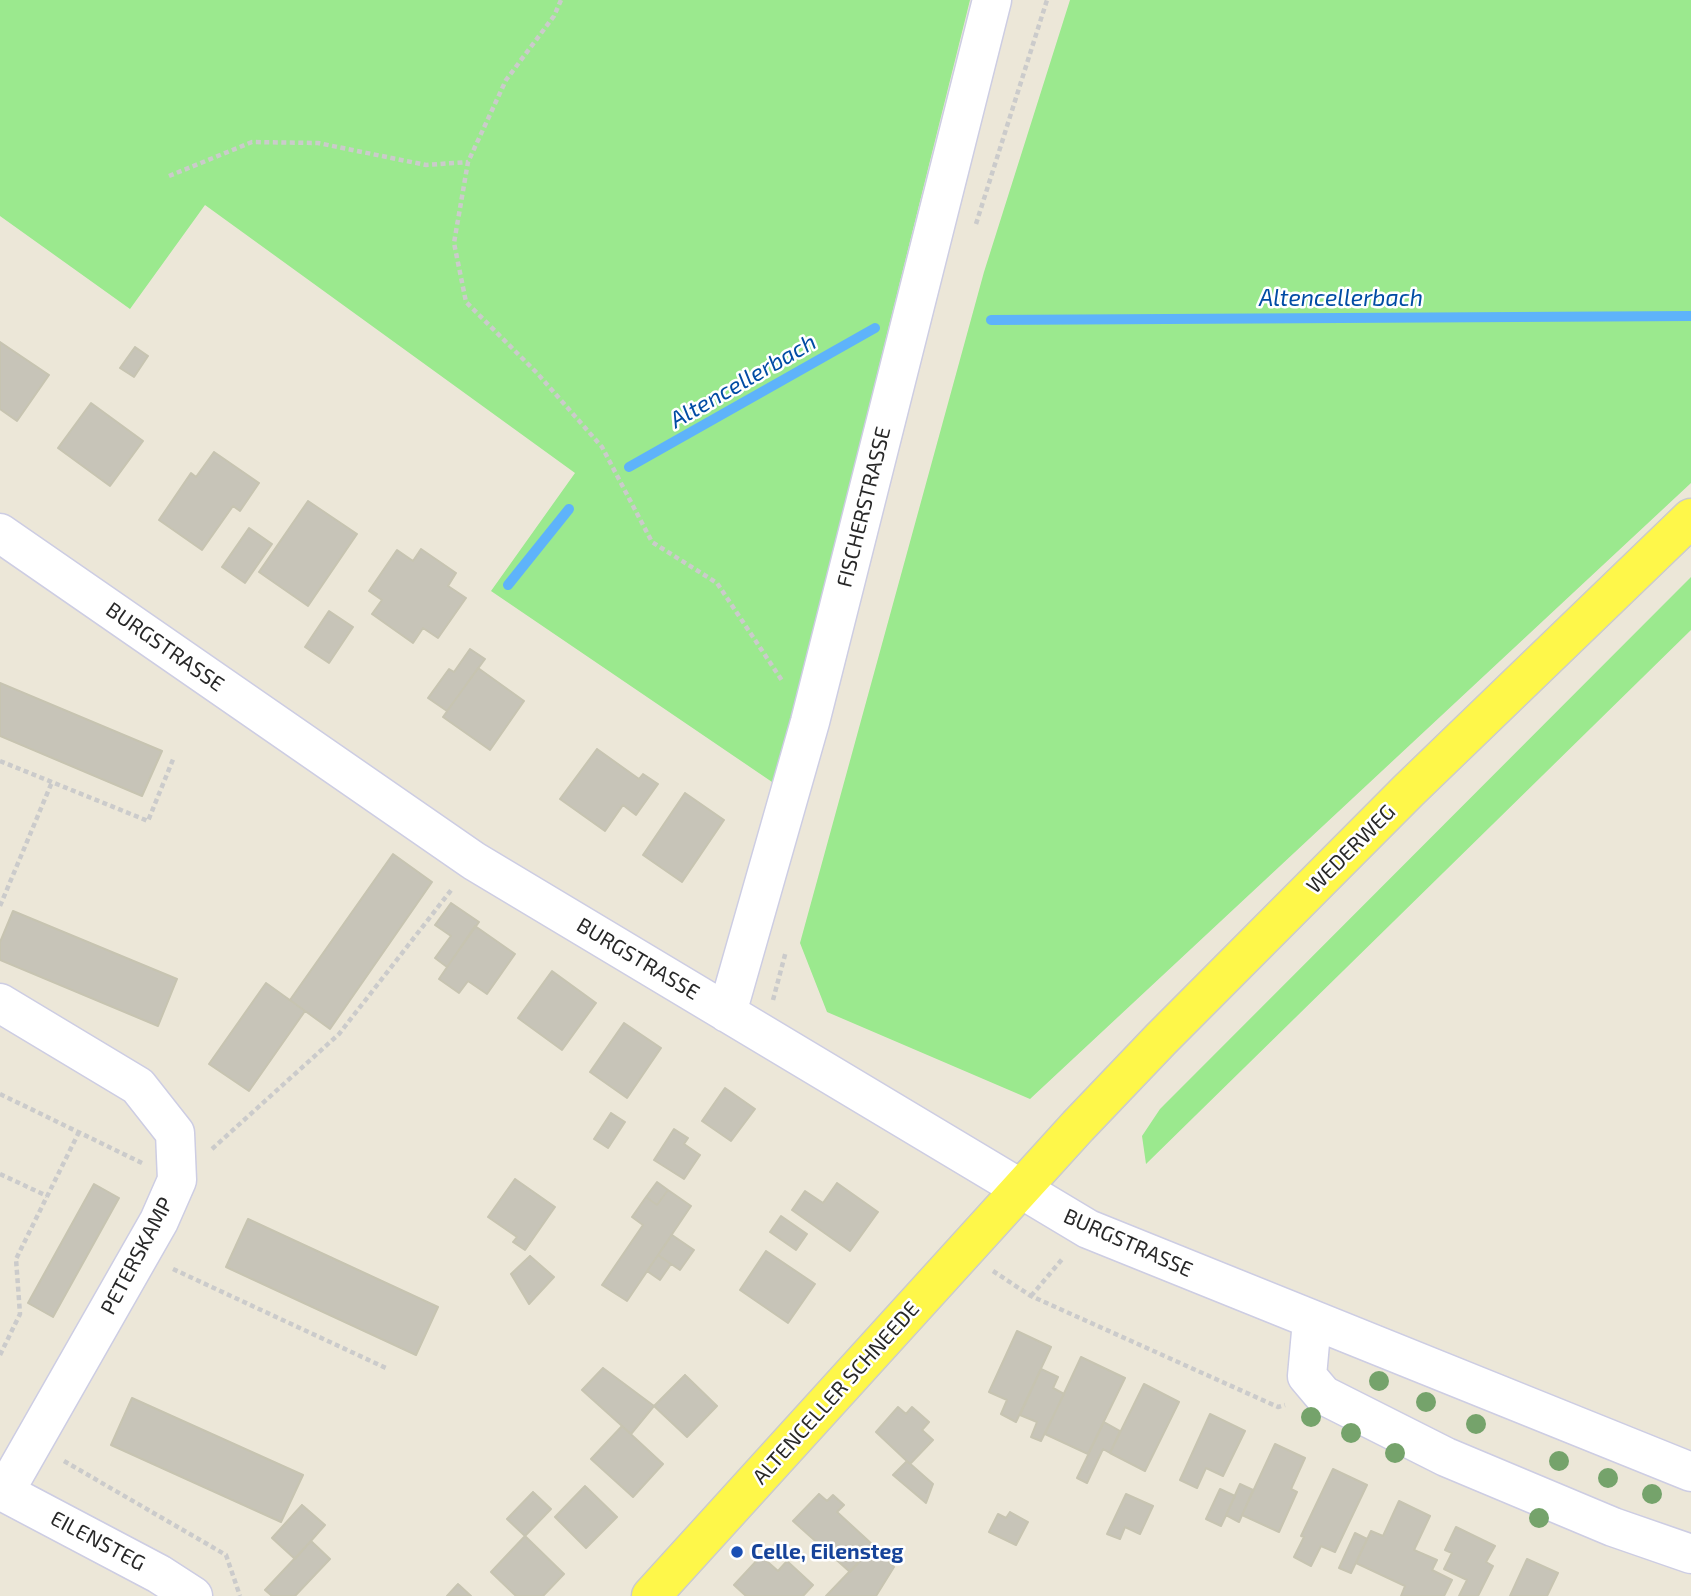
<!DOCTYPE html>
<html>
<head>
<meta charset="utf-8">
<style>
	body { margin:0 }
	canvas { display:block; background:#ece7d8 }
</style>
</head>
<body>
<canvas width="1691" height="1596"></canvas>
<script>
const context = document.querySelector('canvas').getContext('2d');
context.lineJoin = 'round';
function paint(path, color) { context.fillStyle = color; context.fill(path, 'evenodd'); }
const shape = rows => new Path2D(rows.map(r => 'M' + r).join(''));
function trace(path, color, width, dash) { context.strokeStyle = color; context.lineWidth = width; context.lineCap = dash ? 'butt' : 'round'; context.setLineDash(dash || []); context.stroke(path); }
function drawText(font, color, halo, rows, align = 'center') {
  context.font = font + ' "Exo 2",sans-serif'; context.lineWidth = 5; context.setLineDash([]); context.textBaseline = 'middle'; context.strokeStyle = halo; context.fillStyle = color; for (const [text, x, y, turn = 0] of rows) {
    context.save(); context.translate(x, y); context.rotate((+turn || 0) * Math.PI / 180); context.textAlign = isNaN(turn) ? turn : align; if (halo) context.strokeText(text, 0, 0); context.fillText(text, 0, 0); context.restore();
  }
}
const green = shape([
	[0,0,970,0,775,784,491,591,575,473,205,205,130,309,0,216],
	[1070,0,1691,0,1691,483,1030,1099,827,1012,800,943,984,272],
	[1691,577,1691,630,1146,1164,1142,1136,1160,1109]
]);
const stream = shape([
	[991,320,1691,316],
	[629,467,875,328],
	[508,585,569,509]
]);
const building = shape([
	[0,342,49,375,17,421,0,409,0,342],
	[135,347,148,356,134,377,120,368,135,347],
	[91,403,143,441,110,486,58,448,91,403],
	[214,452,259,483,240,511,233,506,202,550,159,520,191,473,196,477,214,452],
	[308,501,357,534,308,606,259,572,308,501],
	[249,528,272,544,245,583,222,567,249,528],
	[421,549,456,573,448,586,466,598,438,638,423,628,413,643,372,614,382,600,369,591,397,550,413,561,421,549],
	[329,611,353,627,329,663,305,647,329,611],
	[470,649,485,659,447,711,428,698,449,669,454,672,470,649],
	[478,668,524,701,490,750,443,717,478,668],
	[0,683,162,751,142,796,0,736,0,683],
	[597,749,639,779,643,774,658,784,636,815,623,805,605,831,560,799,597,749],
	[685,793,724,820,682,882,643,855,685,793],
	[393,854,432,882,330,1029,290,1000,393,854],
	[451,903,479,922,447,967,435,958,451,936,435,925,451,903],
	[13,911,177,979,158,1026,0,960,0,942,13,911],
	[475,926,515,954,487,994,468,981,459,993,439,979,475,926],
	[552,971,596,1003,562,1050,518,1018,552,971],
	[266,983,305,1011,249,1091,209,1064,266,983],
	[624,1023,661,1048,627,1098,590,1072,624,1023],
	[725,1088,755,1109,731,1141,702,1121,725,1088],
	[611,1113,625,1122,608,1148,594,1139,611,1113],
	[674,1129,688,1138,684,1144,700,1155,684,1179,654,1160,674,1129],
	[515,1179,555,1207,525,1250,513,1242,517,1237,488,1217,515,1179],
	[657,1182,668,1190,657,1205,646,1197,657,1182],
	[837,1183,878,1212,850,1251,792,1210,805,1191,823,1203,837,1183],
	[94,1184,119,1198,53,1317,28,1303,94,1184],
	[668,1190,691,1206,627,1301,602,1285,643,1225,632,1217,646,1197,657,1205,668,1190],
	[781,1216,807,1234,796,1250,770,1232,781,1216],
	[248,1219,438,1307,416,1355,226,1267,248,1219],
	[672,1235,694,1250,680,1270,658,1255,672,1235],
	[766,1251,815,1284,788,1323,740,1290,766,1251],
	[658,1255,671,1264,660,1280,647,1271,658,1255],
	[530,1256,554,1277,529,1304,511,1274,530,1256],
	[1017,1331,1051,1347,1016,1422,1001,1414,1007,1400,989,1392,1017,1331],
	[1081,1357,1125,1378,1088,1454,1045,1434,1081,1357],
	[603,1368,654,1406,631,1434,582,1390,603,1368],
	[1041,1369,1058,1377,1053,1388,1064,1394,1041,1441,1031,1437,1037,1422,1020,1415,1041,1369],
	[685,1375,717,1406,687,1437,654,1406,685,1375],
	[1144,1384,1179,1402,1145,1471,1110,1453,1144,1384],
	[132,1398,303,1475,281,1522,111,1445,132,1398],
	[898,1407,906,1414,912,1407,929,1422,922,1430,933,1440,910,1464,876,1432,898,1407],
	[1210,1414,1245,1431,1223,1476,1206,1468,1197,1488,1180,1480,1210,1414],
	[1104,1422,1120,1431,1110,1453,1103,1449,1087,1483,1077,1478,1104,1422],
	[622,1426,663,1464,633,1497,591,1459,622,1426],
	[1275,1444,1305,1458,1291,1489,1297,1492,1279,1532,1242,1515,1275,1444],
	[907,1461,933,1484,926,1503,893,1475,907,1461],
	[1333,1469,1367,1485,1335,1552,1321,1546,1311,1566,1294,1557,1304,1537,1301,1536,1333,1469],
	[1240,1484,1253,1490,1239,1522,1226,1515,1240,1484],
	[585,1486,617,1517,586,1548,555,1517,585,1486],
	[1220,1489,1235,1496,1221,1526,1206,1519,1220,1489],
	[533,1492,551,1509,525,1536,507,1519,533,1492],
	[819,1494,827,1501,833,1495,844,1505,837,1512,874,1546,850,1572,793,1521,819,1494],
	[1126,1494,1153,1506,1140,1534,1125,1527,1120,1539,1107,1534,1126,1494],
	[1399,1501,1430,1516,1414,1550,1437,1560,1432,1570,1452,1580,1444,1596,1401,1596,1405,1586,1356,1563,1371,1531,1383,1536,1399,1501],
	[302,1505,325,1525,295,1559,272,1538,302,1505],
	[1010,1512,1028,1522,1016,1545,989,1532,998,1514,1006,1518,1010,1512],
	[1456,1527,1495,1546,1486,1562,1493,1566,1478,1596,1459,1596,1467,1580,1444,1569,1452,1553,1445,1550,1456,1527],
	[1355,1533,1367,1539,1351,1573,1339,1568,1355,1533],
	[525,1536,564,1574,543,1596,516,1596,491,1572,525,1536],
	[311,1541,330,1559,295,1596,272,1596,265,1590,311,1541],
	[874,1546,894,1567,876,1596,826,1596,874,1546],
	[761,1556,778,1571,787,1561,813,1585,803,1596,746,1596,734,1585,761,1556],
	[1527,1559,1558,1573,1547,1596,1510,1596,1527,1559],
	[458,1584,471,1596,447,1596,458,1584]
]);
const path = shape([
	[561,0,554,16,506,80,468,162,454,243,466,302,537,373,602,447,652,542,717,583,783,682],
	[169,176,252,142,318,143,426,165,468,162],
	[976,224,1047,0],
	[0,761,148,821,174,757],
	[0,906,52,782],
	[773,1000,786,951],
	[0,1094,142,1163],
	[212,1149,339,1034,452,889],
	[0,1174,47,1196],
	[173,1269,388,1369],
	[993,1271,1031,1296,1278,1407,1285,1405],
	[1031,1296,1064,1257],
	[0,1355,20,1314,16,1259,79,1132],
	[64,1461,226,1555,240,1596]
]);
const minor = shape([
	[0,533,474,861,1088,1229,1691,1472],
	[0,1003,138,1086,175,1133,177,1180,159,1221,5,1491],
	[727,1013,810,722,992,0],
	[1312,1321,1307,1376,1323,1395,1446,1457,1613,1527,1691,1554],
	[0,1490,159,1574,193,1596]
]);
const major = shape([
	[651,1596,1078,1126,1161,1039,1409,790,1691,518]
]);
const trees = [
	[1379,1381],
	[1426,1402],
	[1311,1417],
	[1476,1424],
	[1351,1433],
	[1395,1453],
	[1559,1461],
	[1608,1478],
	[1652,1494],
	[1539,1518]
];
const markers = [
	[737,1552,7,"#1a4fb4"]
];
const streetNames = [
	["FISCHERSTRASSE",864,507,-76],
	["BURGSTRASSE",165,647,35],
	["WEDERWEG",1351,849,-45],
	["BURGSTRASSE",638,959,31],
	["BURGSTRASSE",1128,1243,24],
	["PETERSKAMP",137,1256,-62],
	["ALTENCELLER SCHNEEDE",836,1393,-48],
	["EILENSTEG",98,1541,28]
];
const transitNames = [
	["Celle, Eilensteg",751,1552]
];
const waterNames = [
	["Altencellerbach",1341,298],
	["Altencellerbach",743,381,-30]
];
paint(green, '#9be98e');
trace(stream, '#5eb3fa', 10);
paint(building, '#c7c4b8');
trace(building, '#c7c4b1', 2);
trace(minor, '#cdcde3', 41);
trace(major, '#cbcbcb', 41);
trace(path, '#cbcbcb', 4.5, [5, 3.5]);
trace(minor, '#fff', 38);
trace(major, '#fef74a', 38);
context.fillStyle = '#75a36b';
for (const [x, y] of trees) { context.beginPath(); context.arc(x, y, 10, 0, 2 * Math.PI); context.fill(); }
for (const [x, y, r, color] of markers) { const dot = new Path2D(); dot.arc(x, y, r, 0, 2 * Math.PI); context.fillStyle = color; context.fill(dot); trace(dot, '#fff', 2.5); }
drawText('21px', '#282828', '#fff', streetNames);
drawText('bold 21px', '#164399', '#fff', transitNames, 'left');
drawText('italic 23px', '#004ca4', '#fff', waterNames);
</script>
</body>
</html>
